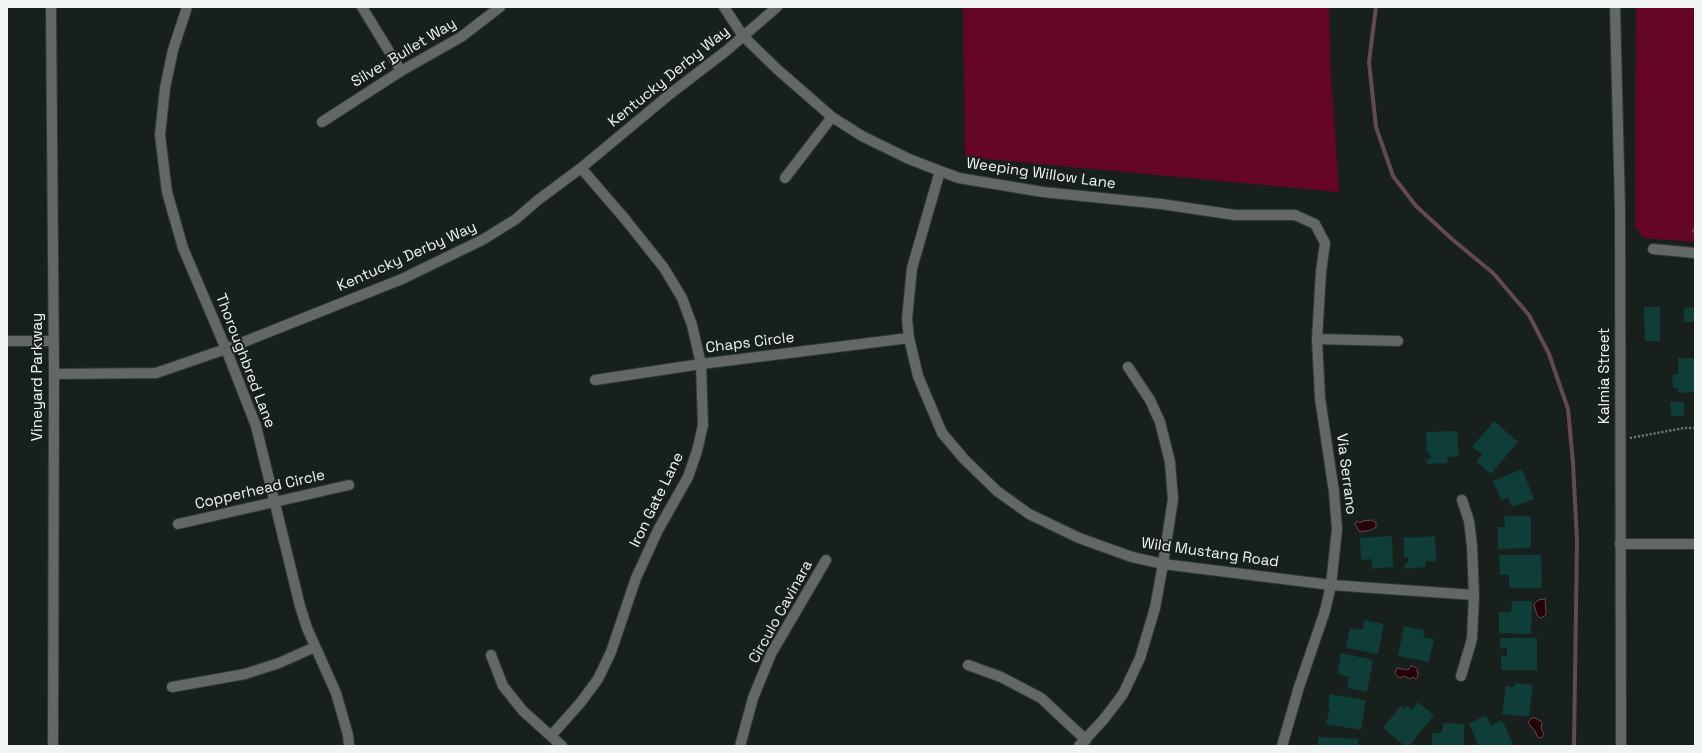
<!DOCTYPE html>
<html>
<head>
<meta charset="utf-8">
<style>
	body { margin:0 }
	#map { position:relative; width:1702px; height:753px; overflow:hidden; background:#18201e; font-family:"Space Grotesk",sans-serif }
	canvas { display:block }
	.frame { position:absolute; inset:0; border:8px solid #f1f6f5; pointer-events:none }
</style>
</head>
<body>
<div id="map">
<canvas width="1702" height="753"></canvas>
<div class="frame"></div>
</div>
<script>
const context = document.querySelector('canvas').getContext('2d');
context.lineJoin = 'round';
function paint(path, color) { context.fillStyle = color; context.fill(path, 'evenodd'); }
const shape = rows => new Path2D(rows.map(r => 'M' + r).join(''));
function trace(path, color, width, dash) { context.strokeStyle = color; context.lineWidth = width; context.lineCap = dash ? 'butt' : 'round'; context.setLineDash(dash || []); context.stroke(path); }
function drawText(font, color, halo, rows, align = 'center') {
  context.font = font + ' "Space Grotesk",sans-serif'; context.lineWidth = 4; context.setLineDash([]); context.textBaseline = 'middle'; context.strokeStyle = halo; context.fillStyle = color; for (const [text, x, y, turn = 0] of rows) {
    context.save(); context.translate(x, y); context.rotate((+turn || 0) * Math.PI / 180); context.textAlign = isNaN(turn) ? turn : align; if (halo) context.strokeText(text, 0, 0); context.fillText(text, 0, 0); context.restore();
  }
}
const green = shape([
	[963,7,1329,7,1330,60,1339,192,965,157],
	[1636,7,1695,7,1695,242,1643,238,1635,226]
]);
const water = shape([
	[1372,520,1376,523,1376,527,1371,530,1360,532,1355,524,1357,521,1360,523,1363,521,1372,520],
	[1545,599,1546,613,1545,616,1540,618,1537,615,1534,604,1538,600,1545,599],
	[1411,666,1415,667,1417,669,1418,676,1416,679,1413,677,1410,679,1405,676,1399,678,1395,673,1397,668,1408,670,1411,666],
	[1532,718,1535,718,1542,722,1541,729,1544,733,1542,737,1538,738,1535,731,1529,724,1528,722,1532,718]
]);
const stream = shape([
	[1376,7,1369,62,1376,127,1393,176,1416,206,1453,240,1493,273,1529,315,1549,354,1568,409,1573,463,1577,540,1574,746],
	[1694,231,1695,231]
]);
const building = shape([
	[1644,307,1660,307,1660,341,1645,341],
	[1695,307,1695,322,1684,322,1684,308],
	[1678,358,1694,358,1695,392,1678,393,1678,388,1673,388,1672,375,1678,374],
	[1670,402,1684,402,1684,416,1671,416],
	[1494,421,1518,442,1491,474,1476,462,1482,454,1472,447],
	[1457,431,1459,456,1447,457,1448,463,1427,464,1427,459,1431,459,1430,453,1427,453,1426,432],
	[1522,469,1534,499,1512,507,1508,498,1501,500,1493,481],
	[1504,516,1531,516,1531,548,1498,549,1498,527,1505,527],
	[1392,536,1393,567,1372,569,1372,559,1361,560,1360,538],
	[1435,536,1436,561,1425,561,1426,567,1405,569,1405,563,1408,563,1408,557,1404,557,1404,537,1411,537,1411,538],
	[1499,555,1541,555,1542,588,1509,588,1509,575,1500,575],
	[1512,601,1532,601,1531,634,1499,633,1499,612,1511,612],
	[1364,620,1384,624,1378,654,1346,648,1350,628,1363,630],
	[1404,626,1425,630,1423,637,1434,639,1429,662,1398,656],
	[1500,638,1537,638,1537,670,1501,670,1501,656,1507,656,1507,648,1500,649],
	[1341,653,1373,660,1367,692,1347,688,1349,677,1337,674],
	[1514,683,1533,685,1529,717,1502,714,1506,686,1514,687],
	[1330,694,1366,700,1361,730,1326,724,1330,708,1328,708],
	[1418,702,1434,715,1409,746,1405,746,1383,728,1401,706,1404,709,1407,706,1412,710],
	[1486,715,1491,726,1502,720,1514,746,1479,746,1469,724],
	[1443,723,1464,724,1464,746,1432,746,1432,733,1442,733],
	[1318,737,1358,739,1358,746,1318,746]
]);
const path = shape([
	[1630,438,1684,428,1695,428]
]);
const minor = shape([
	[51,7,54,374,53,746],
	[187,7,173,50,165,88,160,135,167,192,183,248,226,349,256,426,300,606,307,628,336,693,348,735,349,746],
	[362,7,401,71],
	[724,7,743,36,777,69,832,117,862,136,909,159,940,171,959,178,1043,192,1161,204,1235,215,1295,215,1315,224,1325,243,1321,272,1317,339,1320,398,1334,492,1337,529,1331,585,1325,611,1299,687,1282,746],
	[1615,7,1620,209,1621,746],
	[322,122,401,71,461,37,500,7],
	[940,171,912,268,907,319,909,338,918,376,942,433,964,459,997,491,1029,514,1079,538,1132,557,1163,564,1331,585,1474,595],
	[785,178,832,117],
	[1653,249,1695,253],
	[1317,339,1398,341],
	[7,341,53,341],
	[54,374,156,373,226,349,402,279,484,239,516,219,538,200,581,168,670,94,726,51,777,7],
	[595,380,701,364,909,338],
	[178,524,349,485],
	[1620,544,1695,544],
	[491,655,503,686,523,711,562,746],
	[968,665,1001,677,1041,698,1086,740],
	[1461,676,1472,639,1474,595,1472,546,1469,521,1462,500],
	[172,687,245,674,279,663,315,647],
	[551,736,581,702,598,679,611,652,636,578,658,530,688,477,697,451,703,425,701,364,692,325,682,298,664,268,625,219,581,168],
	[740,746,753,698,771,654,826,560],
	[1079,746,1104,719,1123,694,1140,658,1155,608,1163,564,1173,499,1170,462,1160,422,1150,400,1128,367]
]);
const streetNames = [
	["Silver Bullet Way",404,53,-31],
	["Kentucky Derby Way",669,77,-39],
	["Weeping Willow Lane",1041,174,8],
	["Kentucky Derby Way",407,257,-24],
	["Chaps Circle",750,343,-7],
	["Thoroughbred Lane",245,361,69],
	["Kalmia Street",1605,376,-90],
	["Vineyard Parkway",38,377,-90],
	["Via Serrano",1346,474,83],
	["Copperhead Circle",260,490,-13],
	["Iron Gate Lane",657,500,-64],
	["Wild Mustang Road",1210,553,8],
	["Circulo Cavinara",781,612,-61]
];
paint(green, '#640624');
paint(water, '#260006');
trace(water, '#634a4e', 1);
trace(stream, '#634a4e', 4);
paint(building, '#0f3d38');
trace(minor, '#323a38', 12);
trace(path, '#727977', 2.5, [2, 2]);
trace(minor, '#646767', 10);
drawText('15px', '#f1f6f5', '#18201e', streetNames);
</script>
</body>
</html>
